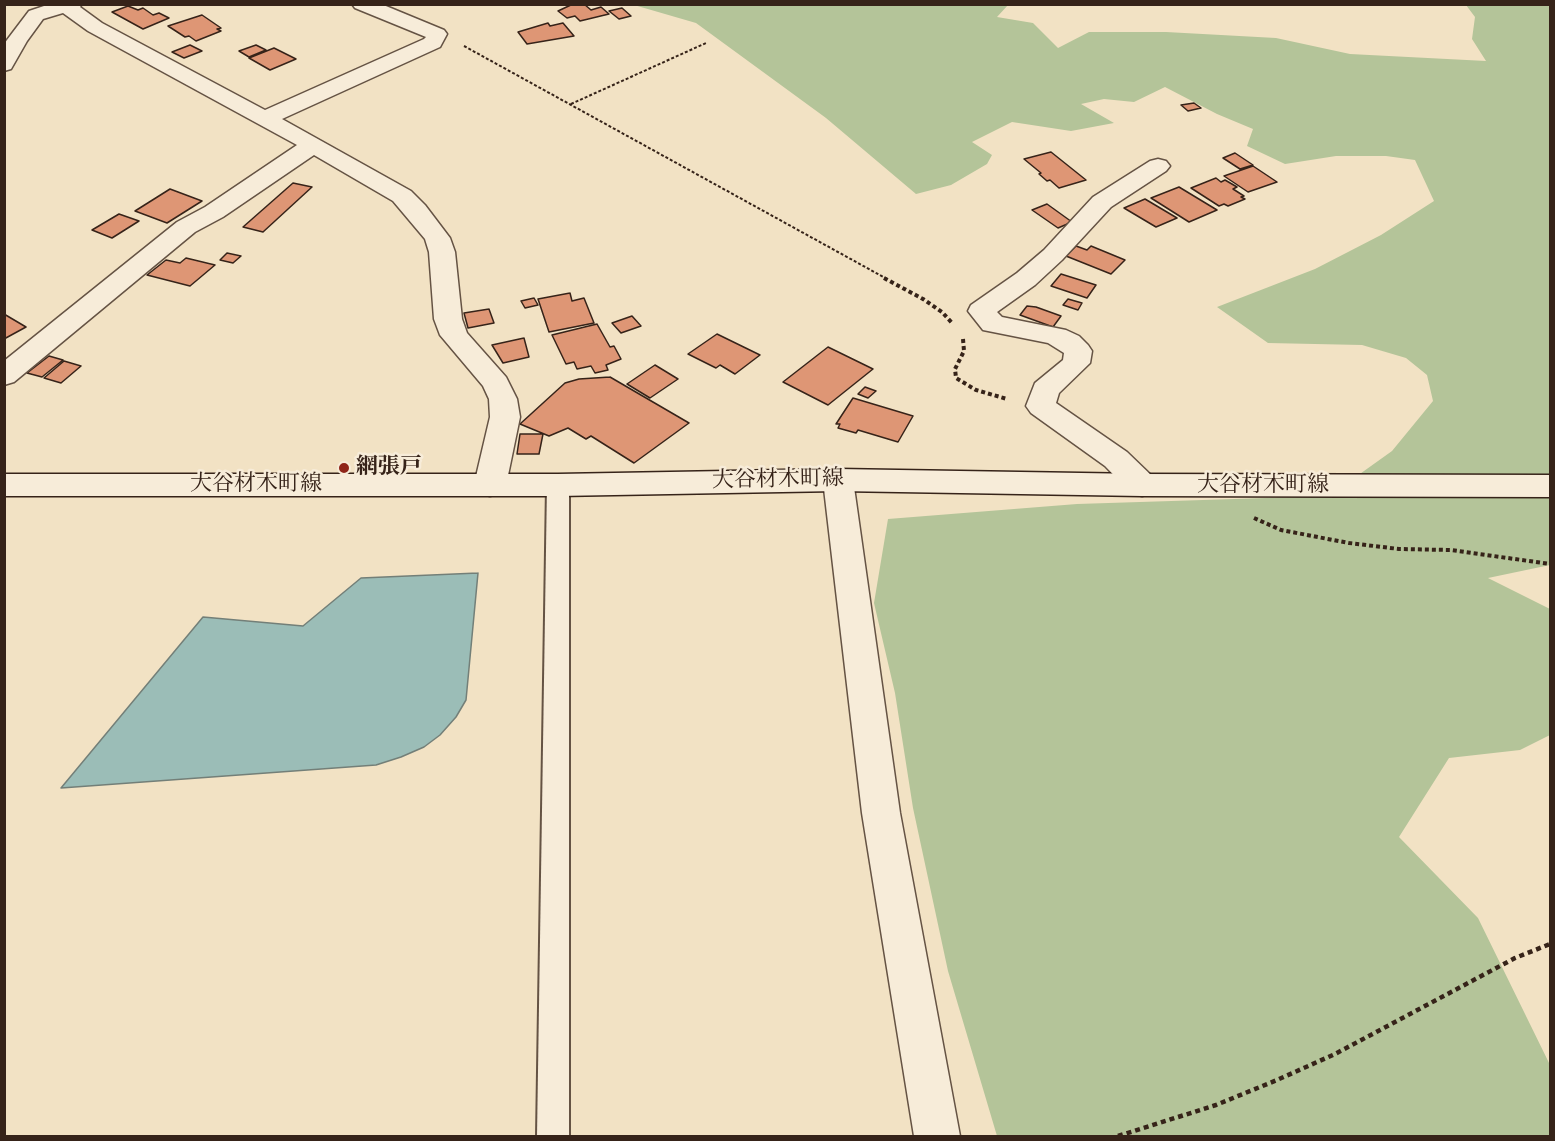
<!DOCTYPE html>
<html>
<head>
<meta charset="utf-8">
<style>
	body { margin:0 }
	#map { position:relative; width:1555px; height:1141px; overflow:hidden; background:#f2e2c4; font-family:"IM FELL DW Pica",serif }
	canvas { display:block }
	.frame { position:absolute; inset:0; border:6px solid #362319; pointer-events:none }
</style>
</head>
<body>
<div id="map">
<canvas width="1555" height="1141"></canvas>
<div class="frame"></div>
</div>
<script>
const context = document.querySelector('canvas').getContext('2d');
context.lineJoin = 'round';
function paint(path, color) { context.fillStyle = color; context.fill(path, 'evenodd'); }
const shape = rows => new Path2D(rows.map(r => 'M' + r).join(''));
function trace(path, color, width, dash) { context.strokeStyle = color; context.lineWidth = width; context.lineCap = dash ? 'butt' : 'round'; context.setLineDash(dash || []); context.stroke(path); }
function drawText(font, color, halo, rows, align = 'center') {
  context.font = font + ' "IM FELL DW Pica","Noto Serif JP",serif'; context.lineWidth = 5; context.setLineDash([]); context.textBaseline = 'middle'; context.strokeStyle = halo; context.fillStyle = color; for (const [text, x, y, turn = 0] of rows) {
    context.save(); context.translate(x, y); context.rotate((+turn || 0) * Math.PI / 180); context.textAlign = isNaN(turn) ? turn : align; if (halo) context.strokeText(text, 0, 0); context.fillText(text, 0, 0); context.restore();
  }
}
const green = shape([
	[634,5,1008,5,997,17,1033,23,1058,48,1089,32,1166,32,1276,38,1350,54,1486,61,1472,39,1475,17,1466,5,1550,5,1550,565,1488,578,1550,609,1550,735,1520,750,1449,758,1399,837,1478,918,1550,1065,1550,1136,997,1136,948,971,913,808,895,693,874,603,888,519,1077,504,1329,496,1392,451,1433,401,1427,375,1406,358,1362,345,1268,343,1217,307,1315,269,1381,235,1434,201,1415,160,1386,156,1336,156,1285,164,1247,146,1253,129,1217,114,1165,87,1134,102,1104,99,1081,104,1114,123,1071,131,1012,122,972,142,992,155,987,164,951,185,916,194,826,118,696,23]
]);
const water = shape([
	[478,573,466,700,456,717,440,735,424,747,401,757,376,765,61,788,203,617,303,626,361,578,478,573]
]);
const building = shape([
	[573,4,584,4,591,10,601,7,609,14,580,21,575,16,567,18,558,11,573,4],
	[128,6,138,10,143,8,153,15,159,13,169,18,143,29,112,12,128,6],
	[622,8,631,16,619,19,609,11,622,8],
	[202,15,221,28,217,29,221,31,196,41,189,36,185,37,168,26,202,15],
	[548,23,550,26,563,23,574,36,527,44,518,32,548,23],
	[190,45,202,51,184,58,172,52,190,45],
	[256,45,266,50,249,57,239,51,256,45],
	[274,48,296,59,270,70,249,58,274,48],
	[1194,103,1201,108,1188,111,1181,105,1194,103],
	[1051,152,1086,180,1059,188,1050,180,1047,181,1039,174,1041,173,1024,159,1051,152],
	[1235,153,1253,165,1240,169,1223,158,1235,153],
	[1253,166,1277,182,1248,192,1224,176,1253,166],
	[1216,178,1221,182,1225,180,1237,187,1233,189,1244,196,1241,197,1245,199,1228,206,1224,204,1219,206,1191,188,1216,178],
	[293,183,312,187,263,232,243,227,293,183],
	[1179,187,1217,210,1189,222,1151,198,1179,187],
	[170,189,202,201,167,223,135,211,170,189],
	[1145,199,1177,218,1156,227,1124,208,1145,199],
	[1047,204,1072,222,1058,228,1032,210,1047,204],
	[119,214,139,221,112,238,92,230,119,214],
	[1076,246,1087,250,1091,246,1125,260,1111,274,1066,256,1076,246],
	[227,253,241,256,233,263,220,260,227,253],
	[186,258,215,265,190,286,147,275,166,260,180,263,186,258],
	[1061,274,1096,285,1087,298,1051,286,1061,274],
	[570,293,572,301,584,298,594,323,549,332,538,299,570,293],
	[534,298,538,305,525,308,521,301,534,298],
	[1068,299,1082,303,1078,310,1063,305,1068,299],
	[1027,306,1036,307,1061,316,1053,327,1020,315,1027,306],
	[489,309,494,323,468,328,464,313,489,309],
	[4,314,26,327,4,339,4,314],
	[632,316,641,326,621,333,612,323,632,316],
	[597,324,610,347,614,346,621,359,606,365,608,370,595,373,591,366,577,369,574,362,566,364,552,335,597,324],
	[717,334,760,355,735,374,720,365,716,368,688,354,717,334],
	[524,338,529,357,503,363,492,345,524,338],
	[828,347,873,369,828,405,783,382,828,347],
	[49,356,63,360,42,377,27,373,49,356],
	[64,361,81,366,61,383,44,378,64,361],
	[655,365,678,379,650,398,627,384,655,365],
	[610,377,689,423,634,463,591,436,586,439,568,428,549,436,520,424,565,383,579,379,610,377],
	[865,387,876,391,868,398,858,394,865,387],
	[853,398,913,416,898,442,858,430,856,433,838,428,840,424,836,424,853,398],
	[520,434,543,434,539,454,517,454,520,434]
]);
const pathFar2 = shape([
	[464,46,887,279],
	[571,104,706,43]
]);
const pathFar1 = shape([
	[884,278,923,299,942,312,952,323],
	[963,339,964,351,955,369,956,378,976,390,1007,399],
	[1254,518,1281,530,1349,543,1399,549,1451,550,1550,564]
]);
const path = shape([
	[1118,1136,1216,1105,1277,1080,1335,1054,1515,958,1550,944]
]);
const service = shape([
	[558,478,565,480,569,485,569,1136,537,1136,547,485,551,480,558,478]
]);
const minor = shape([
	[50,4,82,4,80,7,102,23,265,110,424,39,426,37,355,8,352,4,381,4,444,30,447,34,440,47,282,119,411,191,425,205,450,238,455,252,462,319,467,333,506,377,517,399,520,417,506,485,501,493,490,496,479,493,474,485,490,417,489,399,483,386,440,335,434,319,429,252,425,239,393,201,314,155,223,217,195,232,14,382,4,385,4,361,177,222,205,207,297,145,88,31,63,13,43,19,27,41,11,69,4,71,4,44,7,40,29,11,50,4],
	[1158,159,1166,161,1170,166,1166,171,1111,207,1062,260,1035,285,997,312,1002,317,1066,330,1079,336,1088,345,1092,351,1090,363,1059,393,1056,403,1127,452,1153,477,1158,485,1153,493,1142,496,1131,493,1105,466,1031,413,1026,406,1035,383,1063,360,1064,353,1048,343,983,330,968,311,971,305,1017,273,1044,250,1093,197,1150,161,1158,159],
	[838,469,849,473,853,480,900,813,960,1136,914,1136,862,813,823,480,827,473,838,469]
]);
const secondary = shape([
	[838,469,1142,474,1550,475,1550,497,1142,496,838,491,558,496,4,496,4,474,558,474,838,469]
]);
const markers = [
	[344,468,6,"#8f2418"]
];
const poiNames = [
	["網張戸",356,468]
];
const streetNames = [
	["大谷材木町線",778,481,-1],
	["大谷材木町線",256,485],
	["大谷材木町線",1263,486]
];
paint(green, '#b4c499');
paint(water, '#9bbdb7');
trace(water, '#737f78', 1.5);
paint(building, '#de9675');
trace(building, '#362319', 1.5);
trace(service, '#655344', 4);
trace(minor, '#655344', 3);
trace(secondary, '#362319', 3);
trace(pathFar2, '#362319', 2, [3, 2]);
trace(pathFar1, '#362319', 4, [4, 3]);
trace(path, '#362319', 4.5, [5, 4]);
paint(service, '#f7ecd9');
paint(minor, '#f7ecd9');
paint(secondary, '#f7ecd9');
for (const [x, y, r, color] of markers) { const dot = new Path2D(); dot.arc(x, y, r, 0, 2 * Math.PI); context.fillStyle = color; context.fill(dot); trace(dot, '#f7ecd9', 2); }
drawText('bold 22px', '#362319', '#f7ecd9', poiNames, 'left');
drawText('22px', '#362319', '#f7ecd9', streetNames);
</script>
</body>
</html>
